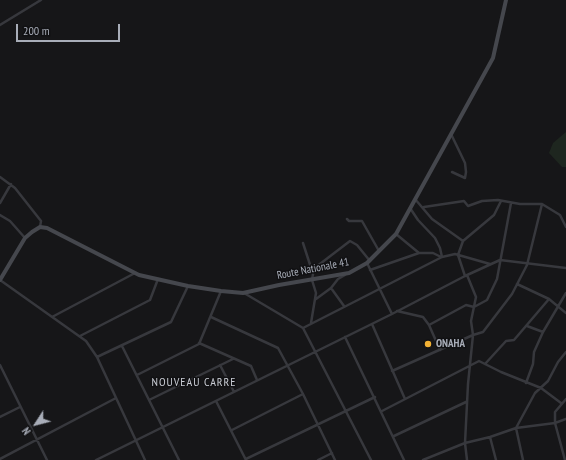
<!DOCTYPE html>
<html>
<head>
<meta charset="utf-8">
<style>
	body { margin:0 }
	#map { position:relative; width:566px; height:460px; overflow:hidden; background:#161618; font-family:"PT Sans Narrow",sans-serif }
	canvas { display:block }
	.north { position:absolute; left:16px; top:404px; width:40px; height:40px; -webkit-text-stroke:3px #111113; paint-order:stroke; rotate:234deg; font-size:11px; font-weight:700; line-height:16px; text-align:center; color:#a8adb8 }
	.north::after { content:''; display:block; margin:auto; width:14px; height:18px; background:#a8adb8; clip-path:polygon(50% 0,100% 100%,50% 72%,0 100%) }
	.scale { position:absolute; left:16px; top:24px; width:104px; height:18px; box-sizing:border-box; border:2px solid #a8adb8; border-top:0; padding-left:5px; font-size:12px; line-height:14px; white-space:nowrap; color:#a8adb8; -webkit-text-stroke:3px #111113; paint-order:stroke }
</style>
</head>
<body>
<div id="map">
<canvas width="566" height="460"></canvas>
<div class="north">N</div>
<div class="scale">200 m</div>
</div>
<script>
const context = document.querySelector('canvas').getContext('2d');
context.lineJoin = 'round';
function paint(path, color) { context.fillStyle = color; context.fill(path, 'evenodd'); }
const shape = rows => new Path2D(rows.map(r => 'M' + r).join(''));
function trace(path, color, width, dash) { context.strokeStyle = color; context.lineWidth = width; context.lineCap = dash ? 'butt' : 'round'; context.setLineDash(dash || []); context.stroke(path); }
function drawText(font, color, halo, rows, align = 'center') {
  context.font = font + ' "PT Sans Narrow",sans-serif'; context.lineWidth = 3; context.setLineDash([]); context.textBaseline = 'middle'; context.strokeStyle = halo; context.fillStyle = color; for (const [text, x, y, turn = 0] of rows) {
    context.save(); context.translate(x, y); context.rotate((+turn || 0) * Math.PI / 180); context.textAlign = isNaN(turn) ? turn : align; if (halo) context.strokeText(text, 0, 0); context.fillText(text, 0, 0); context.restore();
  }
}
const green = shape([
	[566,132,566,167,562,167,549,153,553,143]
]);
const street = shape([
	[0,25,41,0],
	[451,134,465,163,466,172,465,178,452,172],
	[0,177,15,188,41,221,40,227],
	[415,199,432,219,463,241,458,255,465,276],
	[0,203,11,184],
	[542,204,560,215,566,227],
	[410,208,418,220,435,238,440,248,442,257],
	[0,215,10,221,25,238],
	[347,219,349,221,362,221,379,251],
	[396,234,419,253],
	[463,241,494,215,501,201],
	[303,243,313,274,312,280,316,293,311,323],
	[367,263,392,314],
	[312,270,350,241,357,245,370,261],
	[370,270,419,253,433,253,441,257],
	[0,280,86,341,97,357,145,460],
	[517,284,549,299,566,313],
	[331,288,344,306],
	[244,293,303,328,371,460],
	[316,299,331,288,338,279,345,275],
	[397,311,423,317,429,325,440,350],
	[52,317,135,273],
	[211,317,278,348,303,394,335,460],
	[372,324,405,399],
	[429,325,466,305,474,307,487,300,497,279,511,203],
	[527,326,543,332],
	[303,328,442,257,455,254,490,264],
	[80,336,150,300,158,279],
	[345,337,404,460],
	[199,343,251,366,257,380],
	[122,346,179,460],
	[97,357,171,322,188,286],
	[485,364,506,341,514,340,549,299],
	[0,365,47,460],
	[220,365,234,392],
	[392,371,473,335,483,332,512,294,527,265,542,204,520,204,498,200,482,201,468,206,464,201,424,207],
	[137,375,199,344,221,291],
	[526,383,533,364,534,352,543,332,566,293],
	[149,400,233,359],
	[216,401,246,460],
	[382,411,479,361,501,372,541,388,561,403],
	[0,417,20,407],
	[232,430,303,394],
	[394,436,466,402],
	[490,437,496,460],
	[0,459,116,398],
	[246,459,375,397],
	[96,460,392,314,465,276,500,260,566,268],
	[318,460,332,453],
	[423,460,465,443,490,437,516,428,555,423,566,419],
	[467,460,465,443,468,384,473,335,471,321,476,297,467,275],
	[523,460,516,428,535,393,548,381,558,362,566,352],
	[565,460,555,423,555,412,566,399]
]);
const secondary = shape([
	[0,280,25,238,32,232,40,227,47,228,139,275,188,286,221,291,243,293,279,285,349,273,367,263,396,234,493,58,506,0]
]);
const markers = [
	[428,344,4,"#f2b134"]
];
const streetNames = [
	["Route Nationale 41",313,269,-11]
];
const poiNames = [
	["ONAHA",436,344]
];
const neighbourhoodNames = [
	["NOUVEAU CARRE",194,383]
];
paint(green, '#1e261f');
trace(street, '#37383d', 2.5);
trace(secondary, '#45474d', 4);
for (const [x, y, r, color] of markers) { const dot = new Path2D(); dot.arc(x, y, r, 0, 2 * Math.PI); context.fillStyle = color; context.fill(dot); trace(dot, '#111113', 1.5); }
drawText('11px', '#a8adb8', '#111113', streetNames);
drawText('bold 11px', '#a8adb8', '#111113', poiNames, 'left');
context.letterSpacing = '1px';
drawText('12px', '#c9ccd4', '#111113', neighbourhoodNames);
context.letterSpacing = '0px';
</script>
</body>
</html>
